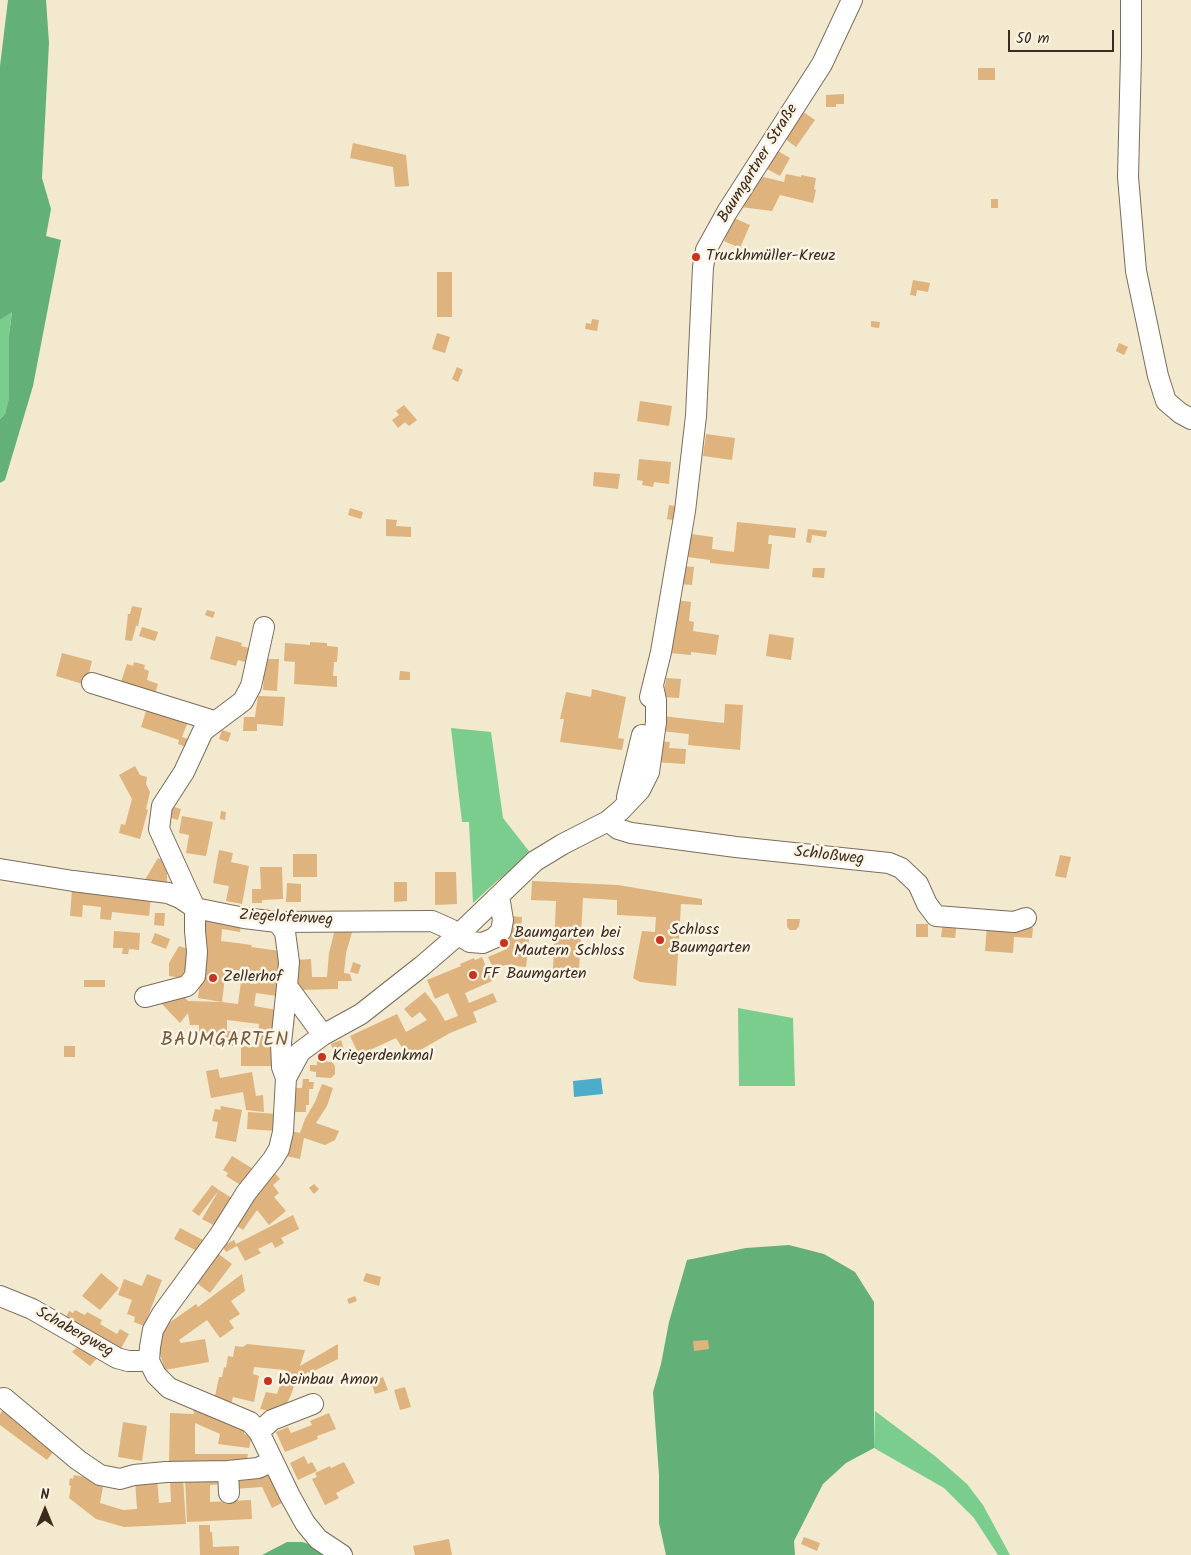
<!DOCTYPE html>
<html>
<head>
<meta charset="utf-8">
<style>
	body { margin:0 }
	#map { position:relative; width:1191px; height:1555px; overflow:hidden; background:#f2e9ce; font-family:Kalam,sans-serif }
	canvas { display:block }
	.north { position:absolute; left:20px; top:1485px; width:50px; height:50px; -webkit-text-stroke:4px #fcf5e5; paint-order:stroke; rotate:0deg; font-size:14px; font-weight:700; line-height:20px; text-align:center; color:#3b2a1e }
	.north::after { content:''; display:block; margin:auto; width:18px; height:22px; background:#3b2a1e; clip-path:polygon(50% 0,100% 100%,50% 72%,0 100%) }
	.scale { position:absolute; left:1008px; top:30px; width:106px; height:22px; box-sizing:border-box; border:2px solid #3b2a1e; border-top:0; padding-left:6px; font-size:15px; line-height:18px; white-space:nowrap; color:#3b2a1e; -webkit-text-stroke:4px #fcf5e5; paint-order:stroke }
</style>
</head>
<body>
<div id="map">
<canvas width="1191" height="1555"></canvas>
<div class="north">N</div>
<div class="scale">50 m</div>
</div>
<script>
const context = document.querySelector('canvas').getContext('2d');
context.lineJoin = 'round';
function paint(path, color) { context.fillStyle = color; context.fill(path, 'evenodd'); }
const shape = rows => new Path2D(rows.map(r => 'M' + r).join(''));
function trace(path, color, width, dash) { context.strokeStyle = color; context.lineWidth = width; context.lineCap = dash ? 'butt' : 'round'; context.setLineDash(dash || []); context.stroke(path); }
function drawText(font, color, halo, rows, align = 'center') {
  context.font = font + ' Kalam,sans-serif'; context.lineWidth = 5; context.setLineDash([]); context.textBaseline = 'middle'; context.strokeStyle = halo; context.fillStyle = color; for (const [text, x, y, turn = 0] of rows) {
    context.save(); context.translate(x, y); context.rotate((+turn || 0) * Math.PI / 180); context.textAlign = isNaN(turn) ? turn : align; if (halo) context.strokeText(text, 0, 0); context.fillText(text, 0, 0); context.restore();
  }
}
const green = shape([
	[12,311,9,335,9,398,5,414,0,419,0,320],
	[451,728,491,732,503,818,532,855,497,881,473,903,469,822,462,822],
	[738,1008,793,1018,795,1086,739,1086],
	[875,1411,935,1456,967,1484,983,1505,1010,1555,998,1555,974,1518,944,1488,874,1448]
]);
const forest = shape([
	[8,0,46,0,49,43,42,178,51,209,46,236,61,240,33,386,5,480,0,483,0,419,5,414,9,398,9,335,12,312,0,320,0,66],
	[789,1245,824,1254,855,1272,874,1302,874,1448,846,1463,823,1484,794,1541,795,1555,666,1555,659,1523,659,1475,653,1392,661,1364,669,1322,687,1260,746,1248],
	[287,1542,302,1542,312,1545,327,1555,262,1555]
]);
const water = shape([
	[601,1078,603,1094,574,1097,573,1081]
]);
const building = shape([
	[978,68,995,68,995,80,978,80],
	[844,94,844,104,836,104,836,107,826,107,826,95],
	[802,111,815,120,796,147,784,138],
	[353,143,406,155,409,186,395,187,393,167,350,158],
	[776,150,790,158,780,176,765,168],
	[786,174,801,177,801,175,816,178,814,189,816,190,813,203,780,195,772,211,741,207,759,176,784,182],
	[991,199,998,199,998,208,991,208],
	[734,218,750,225,740,248,724,241],
	[437,272,452,272,452,317,437,317],
	[913,280,930,283,928,292,917,290,916,296,910,295],
	[592,319,599,320,597,331,585,329,586,323,591,324],
	[871,321,880,322,879,328,871,327],
	[437,333,450,337,445,353,432,349],
	[1119,343,1128,347,1124,355,1116,351],
	[457,367,463,370,458,382,452,379],
	[640,401,672,406,669,426,637,421],
	[404,405,417,420,409,426,405,422,398,428,392,420,399,415,396,411],
	[706,434,735,438,732,460,703,456],
	[639,459,671,462,669,484,654,482,653,487,642,485,643,481,637,480],
	[594,472,620,474,618,489,593,486],
	[669,505,680,507,678,521,667,519],
	[350,508,363,512,361,519,348,515],
	[386,519,397,520,396,526,411,527,411,537,386,536],
	[737,522,796,528,795,538,769,535,768,544,772,544,769,569,710,563,710,560,688,557,691,534,713,537,712,549,734,552],
	[808,529,827,531,826,537,812,535,811,543,806,542],
	[681,566,694,567,692,585,679,584],
	[813,568,825,568,824,578,812,577],
	[676,600,691,602,689,621,694,622,693,631,719,635,716,655,691,652,691,655,670,653],
	[132,606,142,608,138,626,136,626,132,641,125,640,128,614,130,614],
	[207,610,215,612,213,618,205,615],
	[142,627,158,632,155,641,139,636],
	[769,634,794,638,791,660,766,656],
	[216,636,242,643,241,646,249,648,245,662,238,660,236,666,210,659],
	[310,642,327,643,327,646,338,647,337,662,334,662,333,676,337,676,337,687,294,684,295,662,284,661,285,643,310,645],
	[62,653,92,661,86,685,56,676],
	[265,659,279,659,277,691,263,690],
	[134,662,145,665,144,669,149,671,147,680,158,684,154,697,121,682,127,664,133,666],
	[400,671,410,672,410,680,399,680],
	[666,678,681,679,679,698,664,697],
	[592,689,626,697,618,738,624,739,622,750,560,742,564,719,560,719,566,692,591,697],
	[258,696,285,697,283,726,257,724,257,731,243,731,244,717,255,717],
	[725,704,743,705,740,750,688,745,689,734,661,731,662,716,724,723],
	[148,705,189,719,182,737,192,740,189,748,178,744,179,740,141,727],
	[222,730,231,733,228,742,219,739],
	[655,741,670,742,669,748,686,749,685,764,654,762],
	[135,766,140,775,147,777,146,784,150,792,146,809,148,810,140,839,119,833,121,824,125,825,132,799,119,775],
	[171,806,181,809,178,820,168,817],
	[221,811,226,812,225,820,220,819],
	[182,816,213,822,206,856,186,853,189,835,179,833],
	[219,850,233,853,231,862,249,866,242,904,226,901,229,886,213,883],
	[293,854,317,854,317,877,293,877],
	[1060,855,1071,857,1066,878,1055,876],
	[158,858,162,860,167,872,167,882,145,881,146,878],
	[260,867,282,867,283,899,262,900,262,903,252,903,252,889,261,889],
	[435,872,456,872,457,904,435,905],
	[532,881,618,885,702,899,702,905,681,904,676,986,640,982,633,978,642,931,655,932,656,917,617,915,617,900,583,898,579,971,553,970,556,901,531,900],
	[394,882,407,882,407,901,394,902],
	[287,883,301,884,301,902,286,902],
	[72,889,151,897,149,916,112,912,111,920,100,919,101,907,83,905,82,917,70,916],
	[155,913,165,913,164,926,154,925],
	[511,916,522,917,521,929,530,931,526,967,505,965,494,970,488,957,507,949],
	[202,918,241,926,240,932,222,929,221,941,252,945,251,947,280,951,278,963,282,964,277,996,256,993,254,1006,277,1010,278,1066,241,1066,241,1046,257,1047,259,1024,227,1020,227,1031,233,1031,233,1046,210,1046,210,1037,199,1037,199,1025,190,1025,188,1013,180,1023,161,1003,168,995,179,991,188,1001,222,1002,238,1004,241,982,256,984,258,973,226,969,222,1002,198,998,204,953],
	[787,919,800,919,799,926,796,930,790,930,787,927],
	[943,922,957,923,955,938,941,937],
	[916,924,928,924,928,937,916,937],
	[987,925,1033,928,1032,938,1014,937,1013,953,985,951],
	[335,929,353,929,346,953,344,973,350,974,352,981,338,981,338,989,297,990,296,960,311,959,312,977,327,977,329,953],
	[114,931,140,933,139,950,129,949,128,954,122,954,123,948,113,948],
	[155,933,170,939,166,949,151,943],
	[179,946,194,951,192,964,181,978,169,976,169,963],
	[482,957,492,981,465,993,469,1003,493,993,497,1002,473,1012,477,1022,450,1033,408,1057,396,1038,359,1055,350,1036,397,1014,406,1032,427,1020,420,1012,412,1018,404,1009,425,992,437,1007,445,1021,458,1016,448,993,435,999,427,980,461,966,460,964,474,958,475,960],
	[353,962,361,965,358,974,350,972],
	[84,980,105,980,105,987,84,987],
	[341,1040,346,1057,336,1060,331,1044],
	[64,1046,75,1046,75,1057,64,1057],
	[317,1061,332,1062,335,1066,335,1074,331,1078,316,1077,316,1072,310,1071,310,1065,317,1065],
	[218,1069,220,1078,252,1072,256,1096,263,1095,264,1112,246,1110,243,1092,211,1098,206,1071],
	[303,1079,309,1079,309,1082,314,1082,313,1089,309,1089,309,1105,306,1105,306,1112,292,1112,293,1088,302,1088],
	[322,1084,333,1088,327,1106,316,1123,339,1131,335,1140,325,1145,304,1138,300,1159,286,1156,291,1131,300,1133,305,1119,315,1102],
	[221,1106,242,1110,236,1142,215,1138,218,1122,212,1121,215,1109,220,1110],
	[248,1112,277,1114,276,1131,247,1129],
	[232,1156,255,1170,244,1187,226,1176,228,1173,223,1170],
	[273,1171,280,1179,273,1185,279,1193,274,1197,286,1211,269,1225,257,1210,243,1230,231,1222],
	[314,1184,319,1189,314,1194,309,1188],
	[212,1185,219,1190,199,1216,192,1211],
	[219,1190,235,1200,219,1228,202,1219],
	[293,1215,299,1229,281,1238,284,1243,275,1248,272,1242,258,1249,261,1253,245,1261,237,1246,226,1252,222,1246,234,1240,236,1244],
	[180,1228,203,1240,197,1251,174,1239],
	[216,1252,232,1264,210,1293,194,1281],
	[101,1273,119,1288,100,1310,82,1296],
	[366,1273,381,1277,379,1286,363,1281],
	[147,1274,162,1280,144,1326,134,1322,135,1317,127,1314,132,1300,118,1295,124,1279,142,1286],
	[242,1274,245,1291,231,1301,240,1314,229,1321,234,1328,220,1338,207,1320,179,1340,181,1343,205,1339,209,1362,165,1370,158,1347,166,1322,169,1323,196,1304,198,1307],
	[355,1296,357,1301,349,1304,347,1299],
	[75,1310,85,1315,87,1312,102,1320,100,1324,117,1334,120,1329,129,1334,119,1352,63,1322,69,1311,73,1313],
	[708,1340,709,1349,694,1351,693,1341],
	[247,1344,305,1350,300,1366,338,1344,338,1359,310,1373,307,1372,305,1376,298,1374,291,1395,285,1407,279,1413,260,1409,266,1392,277,1394,285,1370,254,1367,253,1374,259,1376,254,1402,233,1397,231,1404,214,1401,219,1377,222,1377,224,1367,226,1368,228,1356,233,1357,235,1346,243,1347],
	[79,1345,99,1356,90,1366,72,1352],
	[383,1377,388,1390,375,1394,371,1381],
	[405,1387,411,1407,400,1410,394,1390],
	[4,1408,57,1447,47,1460,0,1425,0,1414],
	[193,1409,245,1429,244,1434,252,1435,249,1448,218,1444,220,1434,195,1423,195,1454,248,1454,245,1467,169,1467,170,1413,194,1414],
	[329,1413,336,1429,317,1436,318,1439,285,1452,276,1432,288,1427,291,1433,312,1425,310,1421],
	[123,1422,147,1426,142,1461,118,1457],
	[304,1456,308,1464,312,1462,317,1471,298,1480,290,1463],
	[344,1462,355,1483,336,1493,339,1498,325,1505,312,1479,317,1477,315,1473,330,1466,331,1468],
	[268,1472,286,1501,272,1508,262,1487,234,1489,233,1475],
	[74,1475,104,1481,100,1503,123,1510,137,1509,135,1479,157,1477,159,1503,171,1502,170,1479,183,1478,186,1524,124,1527,96,1519,69,1498,71,1486,69,1485,70,1478,73,1479],
	[222,1476,223,1484,210,1485,210,1502,251,1500,252,1519,187,1522,185,1478],
	[199,1525,210,1525,210,1532,212,1532,213,1547,239,1546,239,1555,200,1555],
	[804,1537,820,1543,817,1551,801,1544],
	[449,1539,452,1555,415,1555,413,1546]
]);
const minor = shape([
	[1131,0,1131,55,1128,177,1136,271,1158,376,1166,401,1180,413,1191,419],
	[264,627,251,686,243,701,203,731,184,772,162,806,159,829,195,908,244,918,277,922,432,921,450,929,470,942,483,943,494,938,501,931,503,920,499,896],
	[92,683,214,721],
	[650,697,661,652,685,511,696,416,703,267,706,250,727,212,822,64,852,0],
	[627,797,642,735],
	[608,821,618,829,631,833,736,847,889,863,901,868,918,884,927,904,936,916,1014,922,1026,918],
	[0,869,73,881,168,893,180,898,195,908,195,931,197,952,195,976,187,986,145,997],
	[277,922,285,932,289,962,287,986,323,1035],
	[286,1078,282,1067,281,1043,287,986],
	[0,1296,32,1309,117,1358,128,1361,149,1361],
	[4,1398,78,1460,100,1475,120,1479,134,1475,166,1472,228,1471,258,1468,273,1461],
	[259,1432,272,1420,313,1404],
	[228,1471,229,1493],
	[342,1555,318,1539,305,1523,290,1496,259,1432,250,1422,169,1388,156,1375,149,1361,150,1347,153,1330,162,1314,219,1236,246,1193,273,1159,279,1149,283,1132,286,1078,300,1052,323,1035,361,1014,422,966,458,935,535,861,563,844,608,821,621,810,640,790,649,772,656,722,656,700,653,686]
]);
const markers = [
	[696,257,5,"#c8321e"],
	[660,940,5,"#c8321e"],
	[504,943,5,"#c8321e"],
	[473,975,5,"#c8321e"],
	[213,978,5,"#c8321e"],
	[322,1057,5,"#c8321e"],
	[268,1381,5,"#c8321e"]
];
const streetNames = [
	["Baumgartner Straße",759,164,-58],
	["Schloßweg",829,857,6],
	["Ziegelofenweg",286,919,3],
	["Schabergweg",74,1333,29]
];
const poiNames = [
	["Truckhmüller-Kreuz",706,257],
	["Schloss",670,931],
	["Baumgarten",670,949],
	["Baumgarten bei",514,934],
	["Mautern Schloss",514,952],
	["FF Baumgarten",483,975],
	["Zellerhof",223,978],
	["Kriegerdenkmal",332,1057],
	["Weinbau Amon",278,1381]
];
const quarterNames = [
	["BAUMGARTEN",225,1042]
];
paint(green, '#7bcd8e');
paint(forest, '#64b079');
paint(water, '#4cadcb');
paint(building, '#deb37e');
trace(minor, '#7b6d5c', 22);
trace(minor, '#fff', 20);
for (const [x, y, r, color] of markers) { const dot = new Path2D(); dot.arc(x, y, r, 0, 2 * Math.PI); context.fillStyle = color; context.fill(dot); trace(dot, '#fcf5e5', 2); }
drawText('16px', '#3b2a1e', '#fcf5e5', streetNames);
drawText('16px', '#3b2a1e', '#fcf5e5', poiNames, 'left');
context.letterSpacing = '1px';
drawText('19px', '#745a40', '#fcf5e5', quarterNames);
context.letterSpacing = '0px';
</script>
</body>
</html>
